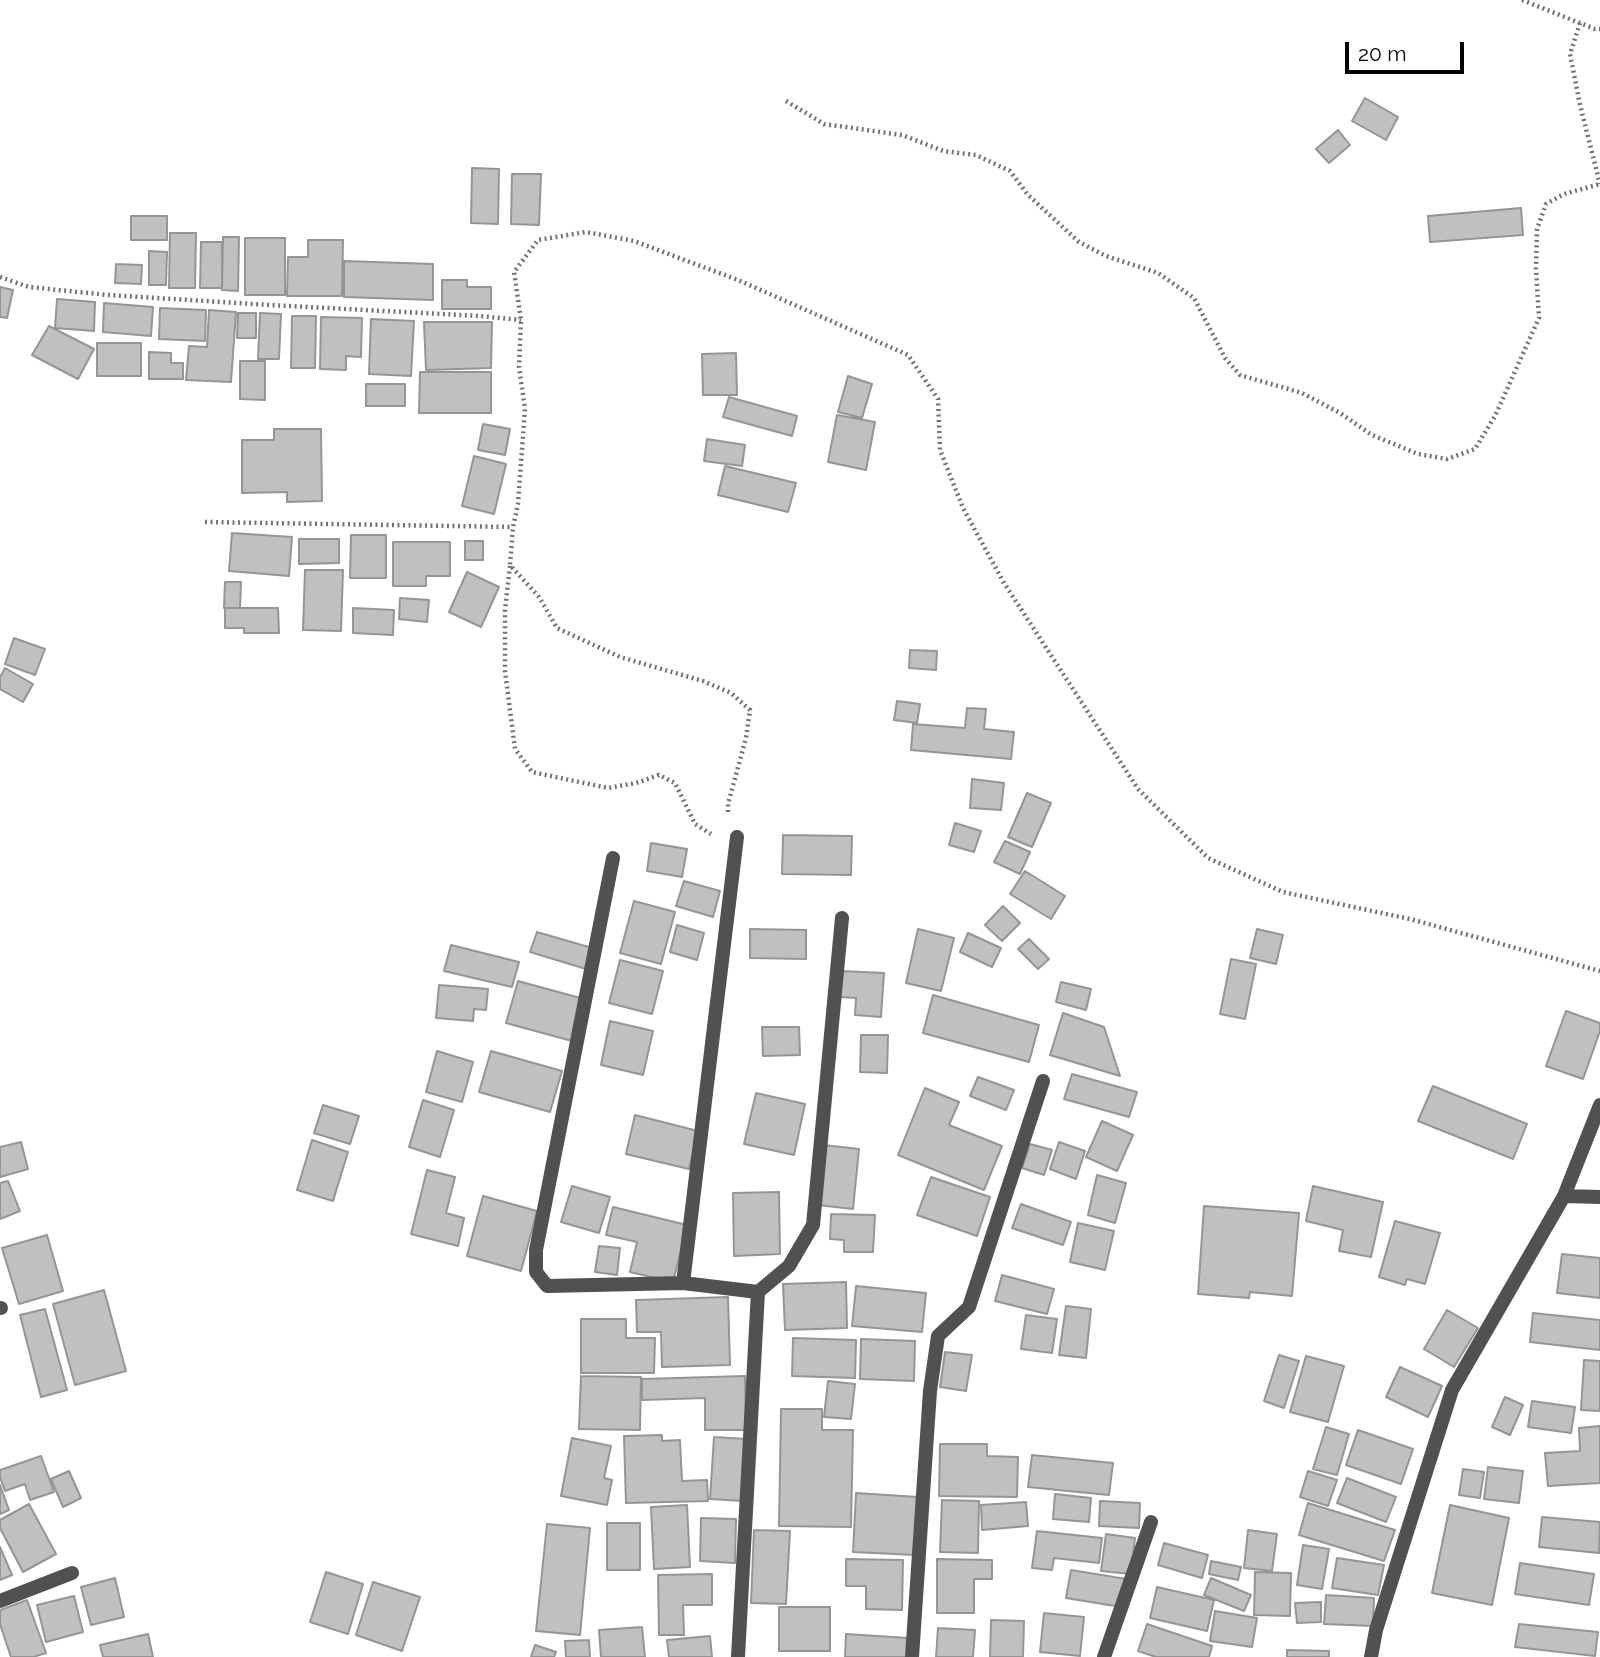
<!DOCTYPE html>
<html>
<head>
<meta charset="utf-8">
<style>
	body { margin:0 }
	#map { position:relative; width:1600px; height:1657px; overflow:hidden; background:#fff; font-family:Raleway,sans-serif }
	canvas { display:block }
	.scale { position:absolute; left:1345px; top:42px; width:119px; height:32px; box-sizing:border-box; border:4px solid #000; border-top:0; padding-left:9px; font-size:21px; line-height:24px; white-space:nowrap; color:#000; -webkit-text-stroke:5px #fff; paint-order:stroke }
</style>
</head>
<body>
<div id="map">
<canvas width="1600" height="1657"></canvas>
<div class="scale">20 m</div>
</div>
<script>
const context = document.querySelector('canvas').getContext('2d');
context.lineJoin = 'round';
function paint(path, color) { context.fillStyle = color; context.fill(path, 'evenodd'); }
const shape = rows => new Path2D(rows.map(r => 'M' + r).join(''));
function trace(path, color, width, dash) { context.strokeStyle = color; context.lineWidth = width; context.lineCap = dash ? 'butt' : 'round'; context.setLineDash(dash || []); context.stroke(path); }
const building = shape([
	[1365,98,1398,117,1386,140,1352,121,1365,98],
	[1338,130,1350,145,1329,163,1316,149,1338,130],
	[472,168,499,169,498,224,471,223,472,168],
	[512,174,541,174,539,225,511,224,512,174],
	[1521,208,1523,235,1430,242,1428,216,1521,208],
	[131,216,167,216,167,240,131,240,131,216],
	[170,233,196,233,195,288,169,288,170,233],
	[223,237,239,237,238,291,222,290,223,237],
	[245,238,285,238,285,295,245,295,245,238],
	[308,240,343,240,342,296,287,296,288,257,308,257,308,240],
	[201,242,222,242,222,288,200,288,201,242],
	[149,251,167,252,166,285,149,285,149,251],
	[344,261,433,264,433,300,344,297,344,261],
	[116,264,142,265,141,284,115,283,116,264],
	[442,280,467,280,467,287,491,287,491,309,442,309,442,280],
	[0,287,13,290,7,318,0,317,0,287],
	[57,299,95,302,94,331,55,328,57,299],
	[104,303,153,307,151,336,103,332,104,303],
	[160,308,206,310,205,341,159,339,160,308],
	[209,310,236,312,231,382,186,380,189,346,207,347,209,310],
	[238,313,256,313,256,338,237,338,238,313],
	[260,313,281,314,279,359,258,359,260,313],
	[292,316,316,316,315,368,291,368,292,316],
	[321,317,362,318,361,357,346,356,346,370,320,369,321,317],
	[371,319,414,321,411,376,369,374,371,319],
	[424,322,492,322,491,368,426,370,424,322],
	[49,326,94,349,78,379,32,355,49,326],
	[97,343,141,343,141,376,97,376,97,343],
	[149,352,171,353,171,363,183,363,183,379,149,379,149,352],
	[736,353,737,395,703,395,702,354,736,353],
	[240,361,265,361,265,400,240,399,240,361],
	[420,372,491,372,491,413,419,413,420,372],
	[848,376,872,384,862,418,838,412,848,376],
	[366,384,405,384,405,406,366,406,366,384],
	[729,397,797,416,792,436,723,417,729,397],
	[837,415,875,422,866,470,828,462,837,415],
	[483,424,510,429,505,455,478,450,483,424],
	[274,429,321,429,322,501,287,502,287,492,242,493,242,440,274,440,274,429],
	[707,439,745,445,742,466,704,461,707,439],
	[474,456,506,464,494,514,462,506,474,456],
	[725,466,796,483,788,512,718,495,725,466],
	[232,533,292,537,289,576,229,571,232,533],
	[351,535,386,535,386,578,350,578,351,535],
	[299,539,339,539,339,563,299,564,299,539],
	[465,541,483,541,483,560,465,560,465,541],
	[393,542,450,542,450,576,426,576,426,586,393,586,393,542],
	[305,570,343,570,341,631,303,630,305,570],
	[467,572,499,587,481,627,449,612,467,572],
	[225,582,241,582,240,608,224,608,225,582],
	[400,598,429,600,427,622,399,619,400,598],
	[225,608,278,608,279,633,244,633,244,628,225,628,225,608],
	[353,608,394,610,393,635,353,633,353,608],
	[14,638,45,649,35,675,5,664,14,638],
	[910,650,937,651,936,670,909,668,910,650],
	[5,668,33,684,23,702,0,689,0,677,5,668],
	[897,701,920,704,917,723,894,720,897,701],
	[967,708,986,709,984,729,1014,732,1011,759,911,750,913,724,965,728,967,708],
	[972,779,1004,783,1001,810,970,808,972,779],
	[1027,793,1051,803,1032,847,1008,837,1027,793],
	[955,823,981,831,974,852,949,845,955,823],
	[783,835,852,836,851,875,782,874,783,835],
	[1005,841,1030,852,1020,874,994,862,1005,841],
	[651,843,687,849,682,877,647,871,651,843],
	[1025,871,1065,896,1051,919,1010,894,1025,871],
	[684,881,720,891,713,917,676,906,684,881],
	[634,901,675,912,661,964,620,953,634,901],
	[1003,906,1020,923,1002,941,985,925,1003,906],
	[677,925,704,933,697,960,670,952,677,925],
	[750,929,806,930,806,959,750,958,750,929],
	[918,929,954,938,941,991,906,983,918,929],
	[1257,929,1283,935,1276,964,1250,958,1257,929],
	[537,932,592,948,586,969,530,952,537,932],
	[968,933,1001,948,992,967,960,952,968,933],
	[1029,939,1049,959,1038,969,1018,949,1029,939],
	[451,945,519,962,512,987,444,971,451,945],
	[1231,959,1256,964,1245,1019,1220,1014,1231,959],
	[620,960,663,971,652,1014,609,1003,620,960],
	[841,971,884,973,881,1017,855,1015,856,998,839,997,841,971],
	[518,981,584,999,572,1041,506,1023,518,981],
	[1061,982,1091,989,1086,1010,1056,1002,1061,982],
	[439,985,488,989,486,1010,474,1009,473,1021,436,1018,439,985],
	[933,995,1039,1025,1029,1062,923,1033,933,995],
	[1566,1011,1600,1023,1600,1031,1583,1079,1546,1066,1566,1011],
	[1063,1013,1104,1027,1120,1076,1050,1055,1063,1013],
	[610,1021,653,1031,643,1075,601,1065,610,1021],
	[762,1027,799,1027,800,1055,763,1056,762,1027],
	[861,1035,888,1035,887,1073,860,1072,861,1035],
	[437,1051,473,1062,462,1102,426,1092,437,1051],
	[491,1051,562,1071,550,1112,479,1092,491,1051],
	[1072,1074,1137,1092,1129,1117,1064,1099,1072,1074],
	[978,1077,1014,1090,1006,1110,970,1096,978,1077],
	[1433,1086,1527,1124,1513,1159,1418,1121,1433,1086],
	[925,1088,959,1102,949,1125,1002,1146,984,1190,898,1155,925,1088],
	[756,1093,805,1104,794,1155,744,1144,756,1093],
	[423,1100,454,1110,440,1157,409,1147,423,1100],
	[323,1105,359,1116,350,1144,314,1133,323,1105],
	[635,1115,698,1131,689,1169,626,1154,635,1115],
	[1102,1121,1133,1135,1117,1171,1086,1157,1102,1121],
	[312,1140,348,1152,333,1201,297,1190,312,1140],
	[21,1142,28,1169,0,1177,0,1147,21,1142],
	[1059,1142,1085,1151,1076,1179,1050,1169,1059,1142],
	[1030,1144,1052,1150,1044,1175,1022,1168,1030,1144],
	[824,1145,859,1149,853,1209,817,1205,824,1145],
	[427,1170,455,1177,446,1213,464,1218,458,1246,411,1234,427,1170],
	[1097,1175,1126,1183,1115,1223,1088,1215,1097,1175],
	[931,1177,990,1197,977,1236,917,1215,931,1177],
	[8,1181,20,1211,0,1219,0,1183,8,1181],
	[572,1186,610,1197,599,1233,561,1222,572,1186],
	[1313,1186,1383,1202,1371,1257,1339,1251,1343,1230,1306,1221,1313,1186],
	[779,1192,780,1254,734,1256,733,1193,779,1192],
	[483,1196,537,1211,521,1271,467,1256,483,1196],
	[1021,1204,1071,1222,1063,1245,1012,1228,1021,1204],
	[1204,1206,1299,1213,1292,1296,1250,1292,1249,1298,1198,1294,1204,1206],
	[613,1207,687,1225,673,1282,630,1272,637,1242,606,1235,613,1207],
	[831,1214,875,1215,873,1252,844,1252,844,1240,830,1239,831,1214],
	[1395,1221,1440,1233,1425,1284,1407,1279,1405,1285,1379,1277,1395,1221],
	[1078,1223,1114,1231,1105,1270,1070,1262,1078,1223],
	[47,1235,63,1291,19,1304,2,1248,47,1235],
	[599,1246,620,1248,617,1275,595,1272,599,1246],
	[1562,1254,1600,1258,1600,1298,1557,1293,1562,1254],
	[1002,1275,1054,1289,1047,1314,995,1301,1002,1275],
	[846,1282,847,1328,785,1330,783,1284,846,1282],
	[856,1286,926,1293,922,1332,852,1326,856,1286],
	[104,1290,126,1371,75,1385,53,1304,104,1290],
	[728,1297,730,1365,662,1367,661,1332,637,1332,636,1300,728,1297],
	[1066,1306,1091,1309,1086,1358,1059,1355,1066,1306],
	[45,1309,67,1390,41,1397,20,1315,45,1309],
	[1447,1310,1478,1328,1454,1367,1424,1349,1447,1310],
	[1533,1313,1600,1320,1600,1350,1530,1342,1533,1313],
	[1026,1315,1057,1319,1052,1353,1021,1349,1026,1315],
	[581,1319,626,1319,626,1338,655,1338,654,1373,581,1373,581,1319],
	[793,1338,856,1340,855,1378,792,1376,793,1338],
	[861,1339,915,1341,914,1381,860,1379,861,1339],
	[945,1352,972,1355,966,1391,940,1387,945,1352],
	[1279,1355,1299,1361,1284,1408,1264,1401,1279,1355],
	[1306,1356,1344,1366,1328,1422,1290,1412,1306,1356],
	[1584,1360,1600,1361,1600,1411,1581,1410,1584,1360],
	[1400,1367,1442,1386,1428,1417,1386,1397,1400,1367],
	[581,1376,641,1377,640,1430,579,1429,581,1376],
	[745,1376,746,1430,705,1430,705,1398,642,1400,642,1379,745,1376],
	[828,1381,855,1384,851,1419,824,1417,828,1381],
	[1505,1397,1523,1405,1510,1435,1492,1427,1505,1397],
	[1532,1401,1575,1407,1571,1433,1528,1427,1532,1401],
	[781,1409,822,1409,822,1430,853,1430,851,1527,779,1526,781,1409],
	[1600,1426,1600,1483,1548,1486,1545,1453,1580,1451,1579,1428,1600,1426],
	[1326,1427,1349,1434,1337,1475,1313,1469,1326,1427],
	[1358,1430,1413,1449,1401,1484,1346,1465,1358,1430],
	[662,1435,662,1441,680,1440,682,1481,707,1480,708,1501,626,1503,624,1436,662,1435],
	[714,1437,747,1439,743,1501,710,1499,714,1437],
	[572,1438,611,1446,604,1478,612,1480,607,1505,561,1496,572,1438],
	[940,1444,987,1444,987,1456,1018,1457,1017,1497,939,1496,940,1444],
	[1032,1455,1113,1463,1109,1495,1028,1487,1032,1455],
	[41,1456,54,1492,30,1500,25,1484,5,1491,0,1477,0,1470,41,1456],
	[1488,1467,1523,1471,1519,1503,1484,1499,1488,1467],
	[1463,1469,1484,1472,1480,1498,1459,1495,1463,1469],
	[69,1471,81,1498,63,1507,51,1479,69,1471],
	[1308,1471,1337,1480,1328,1506,1300,1497,1308,1471],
	[1347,1478,1396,1497,1386,1522,1337,1503,1347,1478],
	[0,1485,9,1510,0,1514,0,1485],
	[856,1493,918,1497,915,1555,853,1552,856,1493],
	[1055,1494,1091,1498,1089,1522,1053,1519,1055,1494],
	[942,1500,979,1501,978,1553,940,1552,942,1500],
	[1100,1501,1140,1503,1139,1528,1099,1526,1100,1501],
	[1026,1502,1028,1526,982,1530,981,1505,1026,1502],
	[1308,1503,1395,1530,1384,1561,1299,1535,1308,1503],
	[29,1504,56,1554,23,1572,0,1528,0,1520,29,1504],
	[687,1505,690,1567,654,1569,651,1507,687,1505],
	[1450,1505,1509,1518,1492,1605,1432,1593,1450,1505],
	[1542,1517,1600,1522,1599,1553,1539,1547,1542,1517],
	[701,1518,736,1519,735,1563,700,1561,701,1518],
	[607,1523,640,1523,640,1570,607,1570,607,1523],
	[547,1524,590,1528,580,1635,536,1631,547,1524],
	[754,1530,790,1531,786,1604,751,1603,754,1530],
	[1248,1530,1277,1534,1272,1571,1244,1568,1248,1530],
	[1037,1531,1102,1538,1099,1563,1054,1558,1052,1570,1032,1568,1037,1531],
	[1106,1534,1135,1538,1131,1574,1101,1571,1106,1534],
	[1164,1543,1208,1555,1202,1578,1158,1565,1164,1543],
	[1303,1545,1329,1549,1322,1589,1297,1585,1303,1545],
	[0,1547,12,1575,0,1580,0,1547],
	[1337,1558,1384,1565,1378,1595,1332,1588,1337,1558],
	[846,1559,903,1560,902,1610,866,1609,866,1586,846,1586,846,1559],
	[937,1559,992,1560,992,1579,974,1579,974,1613,937,1613,937,1559],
	[1211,1561,1241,1567,1238,1580,1209,1574,1211,1561],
	[1520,1563,1594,1574,1589,1605,1515,1594,1520,1563],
	[1071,1570,1126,1579,1121,1607,1066,1598,1071,1570],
	[326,1572,363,1584,348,1634,310,1622,326,1572],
	[1255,1572,1291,1573,1290,1616,1254,1615,1255,1572],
	[712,1574,712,1605,683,1605,684,1635,659,1635,658,1575,712,1574],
	[115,1578,124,1617,91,1625,81,1587,115,1578],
	[1211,1578,1251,1595,1244,1611,1204,1595,1211,1578],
	[373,1582,420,1597,402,1651,356,1635,373,1582],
	[1157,1587,1214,1600,1207,1631,1150,1618,1157,1587],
	[1326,1595,1374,1598,1373,1626,1324,1624,1326,1595],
	[74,1596,83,1632,46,1642,37,1605,74,1596],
	[27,1600,46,1653,33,1657,11,1657,0,1624,0,1610,27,1600],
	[1321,1602,1321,1622,1297,1623,1295,1603,1321,1602],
	[779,1607,830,1607,830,1651,779,1651,779,1607],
	[1215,1611,1257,1618,1252,1647,1210,1641,1215,1611],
	[1044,1613,1084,1617,1080,1656,1040,1652,1044,1613],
	[991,1620,1024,1621,1023,1657,990,1657,991,1620],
	[1147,1624,1212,1646,1209,1657,1156,1657,1138,1651,1147,1624],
	[1519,1624,1598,1632,1595,1656,1515,1647,1519,1624],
	[642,1627,645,1657,601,1657,599,1630,642,1627],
	[938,1628,975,1630,973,1657,936,1657,938,1628],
	[148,1634,153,1657,103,1657,100,1645,148,1634],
	[846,1634,908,1638,907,1657,845,1657,846,1634],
	[710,1636,712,1657,669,1657,667,1640,710,1636],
	[589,1640,590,1657,566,1657,565,1641,589,1640],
	[535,1645,556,1652,554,1657,531,1657,535,1645],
	[1287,1650,1329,1651,1329,1657,1287,1657,1287,1650]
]);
const path = shape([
	[1522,0,1595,29,1600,29],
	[1580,23,1570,54,1580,105,1600,184],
	[786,101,824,124,902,135,943,151,976,155,1010,171,1028,195,1079,242,1106,256,1158,273,1194,298,1225,358,1240,375,1302,393,1340,413,1372,435,1418,454,1447,459,1475,449,1495,416,1539,318,1536,269,1537,229,1546,204,1564,194,1600,184],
	[0,277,29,287,108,295,270,305,480,316,521,320],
	[205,522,513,527],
	[510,566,505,610,505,671,515,749,532,772,608,788,636,783,659,775,675,783,695,824,711,834],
	[728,812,728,804,746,738,750,710,731,693,703,681,620,657,557,628,539,597,510,565,513,527,518,504,525,409,519,367,521,320,514,272,538,240,586,232,634,241,738,280,908,355,938,399,940,450,963,508,1004,583,1138,789,1208,858,1283,892,1410,919,1600,971]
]);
const service = shape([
	[0,1308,1,1308],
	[0,1601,72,1573],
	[912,1657,930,1391,938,1336,969,1307,1043,1081]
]);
const minor = shape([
	[613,858,536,1250,536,1272,547,1286,683,1283,758,1292,738,1657],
	[1564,1196,1600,1197],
	[683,1283,737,837],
	[758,1292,789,1266,813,1225,842,918],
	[1104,1657,1151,1522],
	[1371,1657,1376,1630,1452,1390,1564,1196,1600,1105]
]);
paint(building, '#c0c0c0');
trace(building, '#959595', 2);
trace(path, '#737373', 4.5, [2, 3.5]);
trace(service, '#515151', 14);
trace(minor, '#515151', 14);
</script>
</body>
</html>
